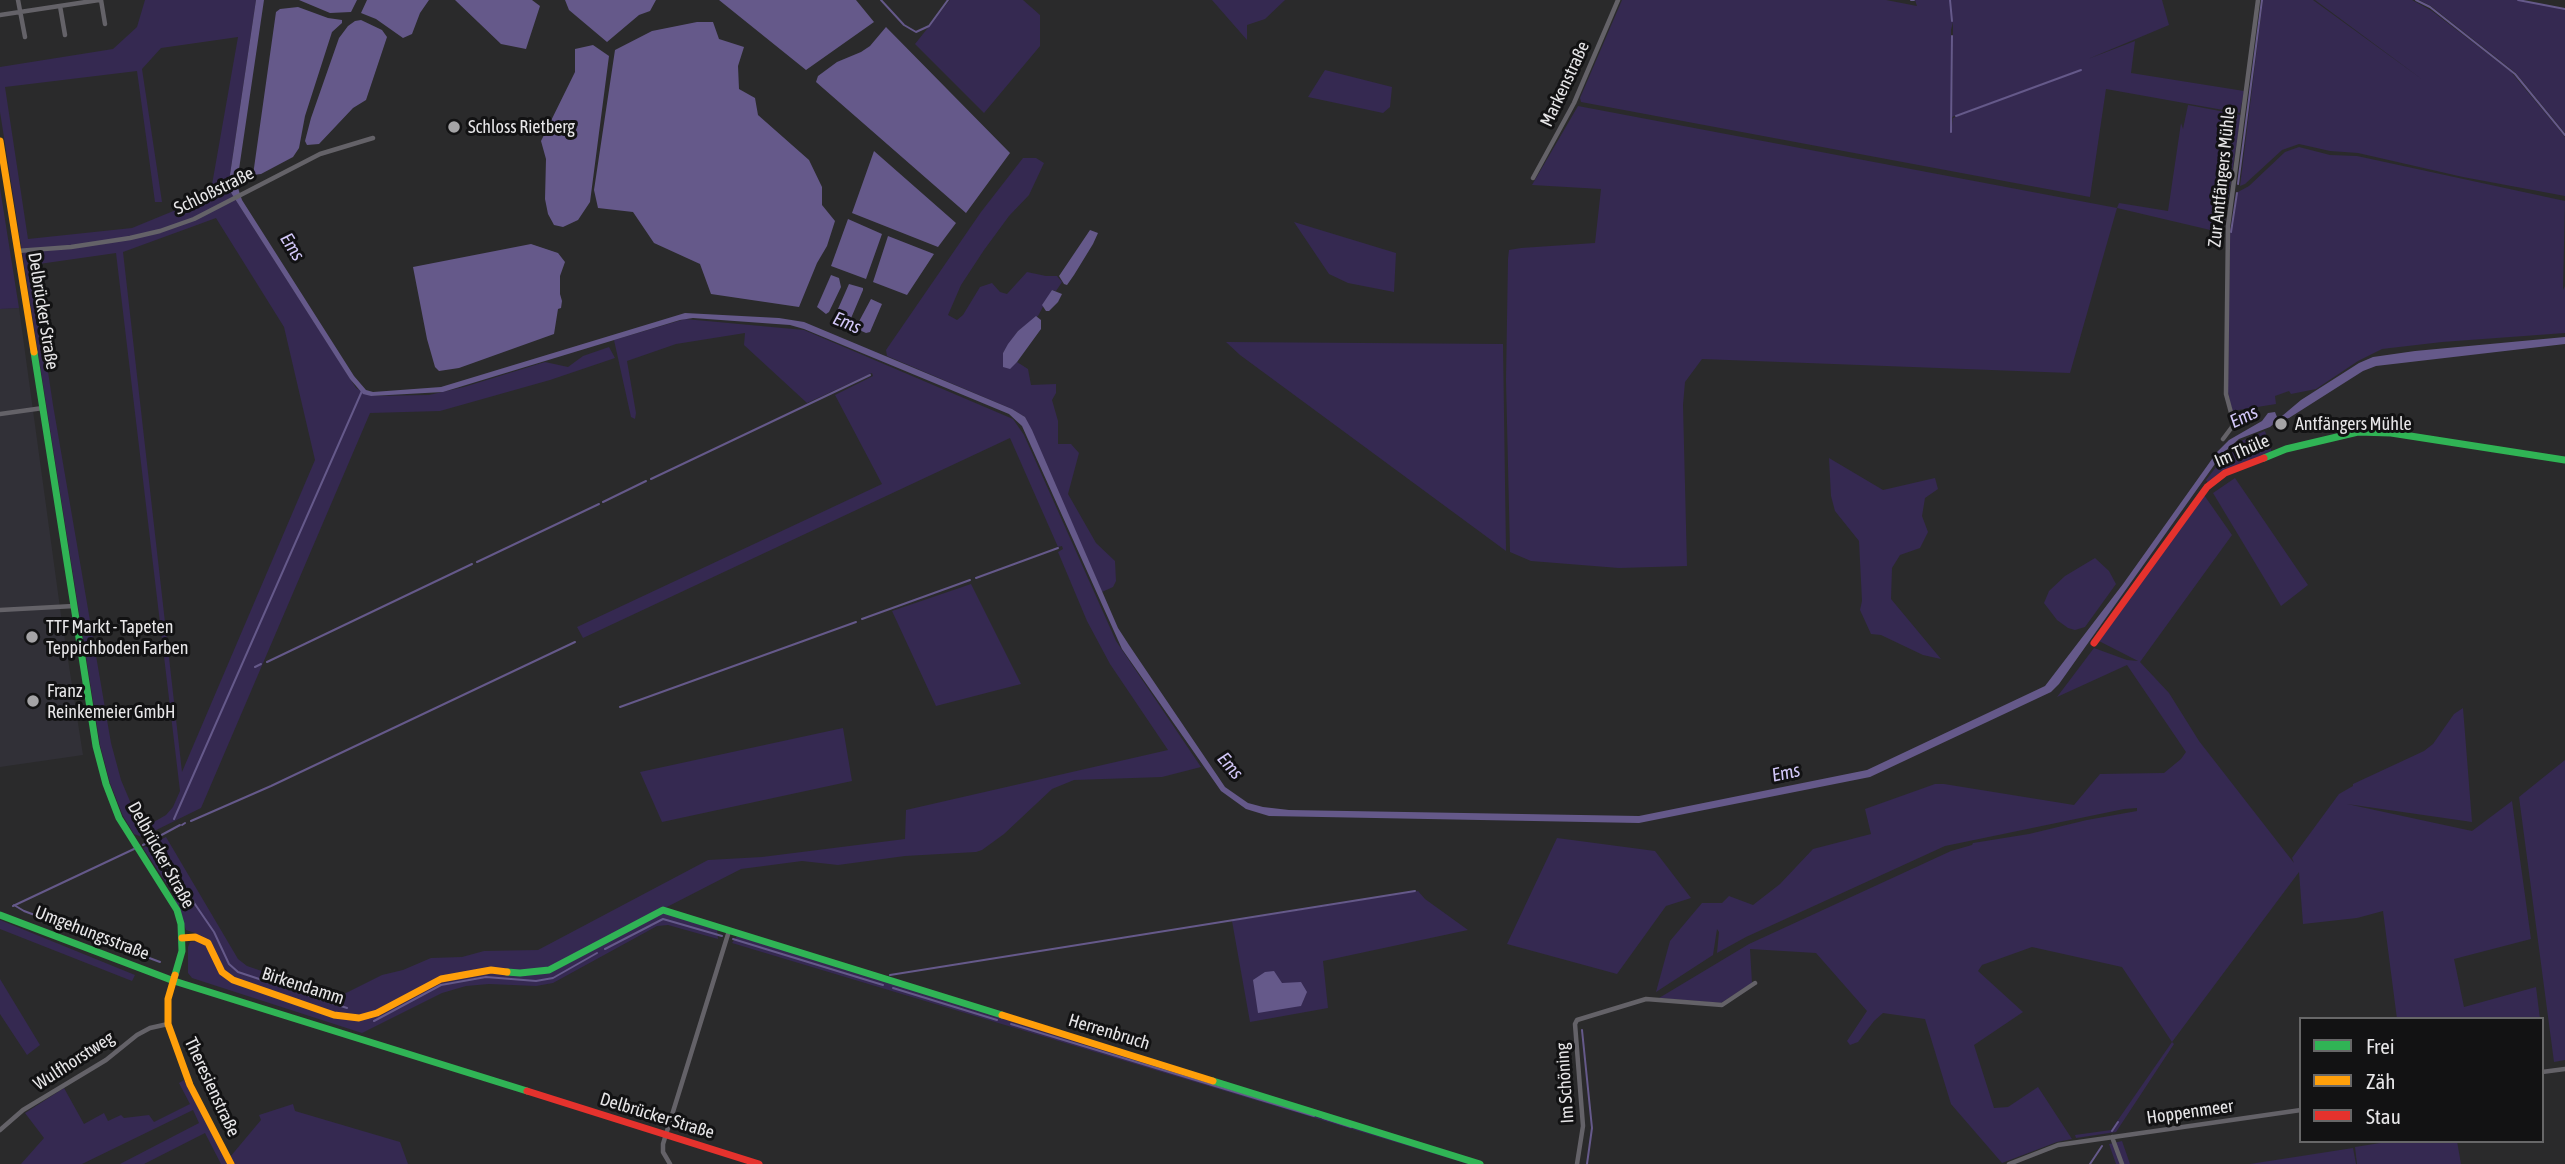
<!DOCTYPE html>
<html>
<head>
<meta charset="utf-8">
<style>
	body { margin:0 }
	#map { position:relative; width:2565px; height:1164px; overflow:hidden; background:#2a2a2b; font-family:"Asap Condensed",sans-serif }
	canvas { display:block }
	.legend { position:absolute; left:2299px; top:1017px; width:245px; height:126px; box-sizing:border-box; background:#121213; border:2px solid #676768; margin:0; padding:9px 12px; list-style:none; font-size:21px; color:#e7e6e8 }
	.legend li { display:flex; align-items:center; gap:14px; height:35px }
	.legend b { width:35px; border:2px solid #676768 }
</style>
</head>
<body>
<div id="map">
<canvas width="2565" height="1164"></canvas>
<ul class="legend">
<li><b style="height:9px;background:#30b455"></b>Frei</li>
<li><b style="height:9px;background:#ff9f0a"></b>Zäh</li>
<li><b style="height:9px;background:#e5322d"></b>Stau</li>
</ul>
</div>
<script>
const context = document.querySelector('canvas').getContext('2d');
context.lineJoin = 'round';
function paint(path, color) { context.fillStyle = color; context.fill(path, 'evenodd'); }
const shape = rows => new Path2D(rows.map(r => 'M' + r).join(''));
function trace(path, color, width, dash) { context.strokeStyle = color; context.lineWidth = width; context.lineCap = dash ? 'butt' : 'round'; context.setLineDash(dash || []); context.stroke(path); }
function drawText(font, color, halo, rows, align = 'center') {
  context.font = font + ' "Asap Condensed",sans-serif'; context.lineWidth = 6; context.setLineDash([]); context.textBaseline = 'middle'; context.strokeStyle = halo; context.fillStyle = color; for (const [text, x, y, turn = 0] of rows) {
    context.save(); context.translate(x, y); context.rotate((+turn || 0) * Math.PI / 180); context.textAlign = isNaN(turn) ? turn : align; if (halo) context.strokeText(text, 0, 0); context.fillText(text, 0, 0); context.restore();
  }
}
const built = shape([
	[19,308,61,615,83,755,0,767,0,309]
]);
const green = shape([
	[145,0,256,0,228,188,356,388,371,396,429,395,464,387,545,362,568,367,583,356,609,347,615,358,550,380,440,411,370,413,201,808,142,837,134,834,123,816,110,783,100,745,0,112,0,67,113,49,137,27],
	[238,37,210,196,132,228,28,239,5,87,137,71,155,202,162,202,142,69,161,48],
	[216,218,284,327,315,460,182,772,123,252],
	[116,253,180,791,173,807,166,815,145,827,132,806,121,780,111,743,53,405,32,265],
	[950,0,1023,0,1040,15,1040,46,984,113,915,44],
	[1212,0,1285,0,1265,19,1247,25,1247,40],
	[1622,0,1886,0,1917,6,1915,0,2162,0,2169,25,2088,59,2135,41,2131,73,2244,91,2240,113,2106,89,2090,197,1581,102,1580,98],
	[1953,22,1952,117,2085,68,1953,118,1951,134,1951,30],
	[2263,0,2313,0,2423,80,2315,0,2412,0,2432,11,2511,72,2565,137,2565,196,2463,177,2358,153,2330,151,2299,144,2282,150,2245,184,2240,186],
	[2419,0,2520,0,2565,9,2565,133,2516,73,2431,6],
	[1325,70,1392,87,1390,107,1383,113,1308,97],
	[2188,105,2241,115,2223,233,2117,208,2070,373,1702,359,1685,382,1683,405,1687,566,1619,568,1531,561,1510,552,1506,380,1508,259,1509,250,1521,248,1595,243,1601,189,1532,185,1578,106,2117,208,2119,203,2168,211,2181,123,2183,129],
	[2299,147,2330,155,2357,156,2565,201,2563,290,2565,286,2565,333,2442,342,2382,349,2358,361,2316,389,2291,394,2289,391,2275,396,2276,404,2232,411,2228,392,2230,229,2233,225,2238,192,2249,186,2285,152],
	[1023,158,1036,158,1044,163,1029,195,1009,216,984,250,961,285,948,315,957,320,963,315,980,287,992,283,1000,292,1007,294,1027,272,1046,276,1057,276,1062,282,1056,291,1052,290,1038,316,1018,331,1003,353,1010,368,1017,362,1028,369,1031,385,1056,384,1056,393,1052,400,1058,421,1058,444,1071,444,1079,453,1068,494,1096,543,1115,561,1116,581,1113,587,1102,592,1025,417,1012,409,887,356,886,350,981,212],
	[0,188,19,308,0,309],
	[1294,222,1396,253,1394,292,1348,283,1329,274],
	[685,319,804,330,1013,419,1024,435,1116,641,1201,767,1162,777,1074,780,1052,789,1004,834,982,850,976,852,905,856,838,865,802,861,741,869,661,910,717,930,718,939,668,925,657,926,553,983,536,986,489,984,466,986,442,993,362,1033,192,978,188,973,188,947,190,942,196,941,195,933,186,930,172,892,143,848,166,837,238,959,247,966,338,997,382,975,403,970,431,958,462,957,484,951,538,950,708,860,762,857,905,839,906,810,1168,750,1110,664,1087,621,1058,552,1063,549,1062,546,1058,547,1010,438,583,638,577,627,882,484,835,395,873,376,872,373,807,403,744,345,745,333,676,344,627,361,636,413,635,419,631,417,614,340],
	[1226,342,1503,344,1506,551,1240,355],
	[2265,431,2272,453,2208,483,2206,480,2234,444],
	[1829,458,1883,490,1935,478,1938,489,1925,498,1922,516,1928,532,1920,548,1900,555,1892,568,1891,599,1941,659,1923,655,1881,635,1871,634,1860,610,1862,601,1859,541,1835,511,1831,496],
	[2235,478,2308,585,2281,606,2213,493],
	[2204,495,2232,535,2140,662,2169,693,2199,741,2294,863,2292,858,2339,794,2353,786,2353,784,2424,751,2433,744,2454,714,2463,708,2472,822,2347,804,2472,831,2512,801,2531,939,2454,959,2464,1007,2536,987,2540,1019,2397,1019,2383,911,2357,918,2303,924,2299,872,2172,1042,2122,967,2032,947,1982,965,1978,971,2023,1012,1974,1045,1994,1108,2008,1107,2038,1087,2072,1139,2057,1142,2002,1163,1951,1104,1925,1019,1883,1013,1874,1021,1858,1042,1850,1045,1847,1041,1867,1011,1816,953,1750,949,1752,983,1721,1003,1659,998,1749,944,1951,851,1972,845,1973,843,2029,834,2087,820,2137,811,2137,808,2124,809,1945,846,1746,937,1717,953,1719,932,1717,929,1713,955,1656,992,1670,941,1702,903,1722,903,1729,896,1753,905,1780,884,1813,849,1871,834,1865,809,1935,784,1944,784,2074,805,2100,774,2164,773,2181,759,2186,752,2127,665,2057,697,2094,648,2127,660,2138,661,2099,641],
	[2095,558,2109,571,2116,584,2085,627,2075,630,2068,628,2057,620,2044,603,2049,591,2065,576],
	[971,584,1021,684,936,706,892,611],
	[843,728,852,781,662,822,640,772],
	[2565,760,2565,1060,2554,1062,2519,797],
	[1557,838,1655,851,1691,898,1666,906,1617,974,1507,944],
	[1418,891,1425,899,1468,930,1323,961,1328,1008,1250,1022,1232,921],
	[0,920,135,975,132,981,0,929],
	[738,935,1477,1164,1468,1164,732,943],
	[0,979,40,1045,27,1055,0,1014],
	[2172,1042,2174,1044,2116,1132,2076,1138,2075,1135,2111,1130],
	[184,1080,228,1164,221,1164,205,1133,144,1164,120,1164,199,1123,193,1110,82,1164,21,1164,44,1138,25,1113,64,1088,84,1124,104,1113,108,1121,121,1115,124,1118,149,1115,154,1122,190,1104,179,1083],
	[293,1104,295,1111,400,1142,408,1164,234,1164,230,1157,261,1120,259,1115],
	[2122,1141,2130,1164,2116,1164,2109,1144],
	[2393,1141,2457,1141,2461,1164,2357,1164,2355,1147],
	[2353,1148,2356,1164,2250,1164]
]);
const water = shape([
	[256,0,264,0,238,176,238,188,242,200,354,376,366,390,373,392,441,387,685,313,779,318,804,322,1012,409,1025,417,1032,430,1118,628,1129,645,1225,787,1248,803,1263,807,1289,810,1639,816,1867,770,2045,686,2123,584,2217,452,2229,440,2262,421,2268,413,2275,412,2277,417,2282,416,2301,400,2359,363,2373,357,2415,351,2565,337,2565,344,2376,366,2363,371,2289,418,2277,421,2270,427,2239,439,2222,454,2059,684,2051,692,1870,777,1639,823,1269,816,1246,809,1221,791,1122,649,1022,426,1009,414,804,329,790,325,693,318,680,320,443,392,371,396,363,394,350,379,228,188],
	[299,0,357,0,351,12,330,13],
	[367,0,429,0,420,13,412,34,403,38,376,19,361,13],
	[455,0,532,0,540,6,526,49,501,44],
	[565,0,656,0,650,11,639,15,607,42,569,10],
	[719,0,856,0,874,22,806,70],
	[298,7,328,18,342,20,342,23,332,32,305,116,299,148,293,157,261,174,253,175,276,12,280,9],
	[361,20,382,30,387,37,366,100,353,108,319,144,307,145,305,141,311,118,339,38,348,26,355,21],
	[697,22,713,22,719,39,744,47,738,66,739,89,755,98,758,115,809,160,822,187,822,205,835,221,827,246,817,263,799,307,711,294,700,264,654,243,633,212,598,208,594,190,615,50,652,31],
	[886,27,1010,153,966,213,816,82,818,76,837,62,861,52,870,46],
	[593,45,609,56,590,202,578,220,563,227,554,225,548,214,545,199,546,159,541,141,575,72,575,49],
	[874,151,956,223,938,247,852,213],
	[848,219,882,234,866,279,831,266],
	[1090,230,1098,233,1093,244,1074,275,1067,285,1064,284,1059,276],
	[888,236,934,254,907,295,873,282],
	[531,244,558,253,565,262,560,276,560,294,562,301,561,308,558,309,554,334,459,368,439,371,435,367,427,339,413,267],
	[831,275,839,278,841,287,829,312,826,314,817,307],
	[849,284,863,288,863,290,849,323,845,325,834,318],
	[1052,290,1062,294,1058,302,1049,311,1046,311,1042,305],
	[871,299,882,304,870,332,866,333,857,329,856,327],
	[1036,316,1041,320,1041,329,1017,362,1010,369,1003,367,1003,353,1008,344,1018,331],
	[1274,971,1282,983,1301,982,1307,992,1301,1006,1258,1013,1253,980,1265,972]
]);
const stream = shape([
	[881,0,904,25,916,32,929,26,948,0],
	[1911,0,1914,0],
	[1950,0,1952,21],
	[2416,0,2430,7,2515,74,2565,135],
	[2518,0,2565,9],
	[1956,116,2081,70],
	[1951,132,1952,36],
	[2238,184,2262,0],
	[2231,232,2237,193],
	[651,479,870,375],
	[603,502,646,481],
	[477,562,599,504],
	[976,578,1058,548],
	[862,619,970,580],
	[267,662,472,564],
	[255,667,261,664],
	[620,707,856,622],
	[174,819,362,391],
	[191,821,271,786,575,642],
	[182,825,185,823],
	[151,840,214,932,229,964,238,972,347,1008],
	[143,845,180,825],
	[14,905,24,911,160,962],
	[13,906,134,849],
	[733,939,883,985],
	[605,949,663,919,722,936],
	[890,975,1415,891],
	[893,988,997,1020],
	[374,1021,441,985,486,977,536,981,553,978,597,953],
	[1011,1024,1314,1116],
	[1582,1030,1592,1128,1587,1164],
	[1323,1118,1351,1127],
	[2112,1131,2118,1122],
	[2090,1164,2102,1146]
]);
const street = shape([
	[18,0,25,37],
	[101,0,105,24],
	[60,6,65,35],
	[0,15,99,0],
	[1533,178,1574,103,1618,0],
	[17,251,71,247,130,238,160,231,194,219,320,154,373,138],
	[0,414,43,408],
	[2223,439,2232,427,2233,420,2226,394,2228,226,2258,0],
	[0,610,74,606],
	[2542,1072,2565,1069],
	[0,1130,23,1110,106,1060,137,1035,150,1028,168,1024],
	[2112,1137,2122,1164],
	[670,1164,663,1152,663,1144,729,931],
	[1577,1164,1583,1126,1575,1024,1577,1020,1646,999,1722,1005,1755,983],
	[2009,1164,2058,1145,2301,1110]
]);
const fast = shape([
	[34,352,96,746,106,784,119,818,177,910,181,924,182,951,175,975],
	[2264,458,2286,449,2358,432,2391,433,2565,460],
	[0,915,174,981,527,1091],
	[507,972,520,973,549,970,663,910,1002,1015],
	[1213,1081,1480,1164]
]);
const slow = shape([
	[0,141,34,352],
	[182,938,195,937,208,943,222,972,233,980,334,1015,359,1018,377,1013,441,979,491,970,507,972],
	[175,975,168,999,168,1024,190,1085,231,1164],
	[1002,1015,1213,1081]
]);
const jam = shape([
	[2094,643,2207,487,2225,473,2264,458],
	[527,1091,759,1164]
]);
const markers = [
	[454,127,7,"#a5a4a6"],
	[2281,424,7,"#a5a4a6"],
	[32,637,7,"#a5a4a6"],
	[33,701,7,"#a5a4a6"]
];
const streetNames = [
	["Markenstraße",1565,84,-65],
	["Zur Antfängers Mühle",2222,177,-84],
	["Schloßstraße",214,191,-26],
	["Delbrücker Straße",43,311,81],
	["Im Thüle",2242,451,-23],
	["Delbrücker Straße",161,855,61],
	["Umgehungsstraße",92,933,21],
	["Birkendamm",303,986,18],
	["Herrenbruch",1109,1032,17],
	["Wulfhorstweg",74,1061,-33],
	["Im Schöning",1565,1083,-94],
	["Theresienstraße",212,1087,65],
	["Hoppenmeer",2190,1112,-8],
	["Delbrücker Straße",657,1116,17]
];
const poiNames = [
	["Schloss Rietberg",468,127],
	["Antfängers Mühle",2295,424],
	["TTF Markt - Tapeten",46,627],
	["Teppichboden Farben",46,648],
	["Franz",47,691],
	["Reinkemeier GmbH",47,712]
];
const waterNames = [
	["Ems",292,247,58],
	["Ems",847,323,23],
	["Ems",2244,417,-25],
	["Ems",1230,766,50],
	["Ems",1786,773,-12]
];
paint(built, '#313037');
paint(green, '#352951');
paint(water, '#65598a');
trace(stream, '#65598a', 2);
trace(street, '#646268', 4.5);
trace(fast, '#30b455', 7);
trace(slow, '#ff9f0a', 7);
trace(jam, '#e5322d', 7);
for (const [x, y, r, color] of markers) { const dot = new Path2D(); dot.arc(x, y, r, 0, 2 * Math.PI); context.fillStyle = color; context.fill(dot); trace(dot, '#121213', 2.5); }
drawText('18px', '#e7e6e8', '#121213', streetNames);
drawText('18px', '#e7e6e8', '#121213', poiNames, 'left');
drawText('italic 19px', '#d2c7f8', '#121213', waterNames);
</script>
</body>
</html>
